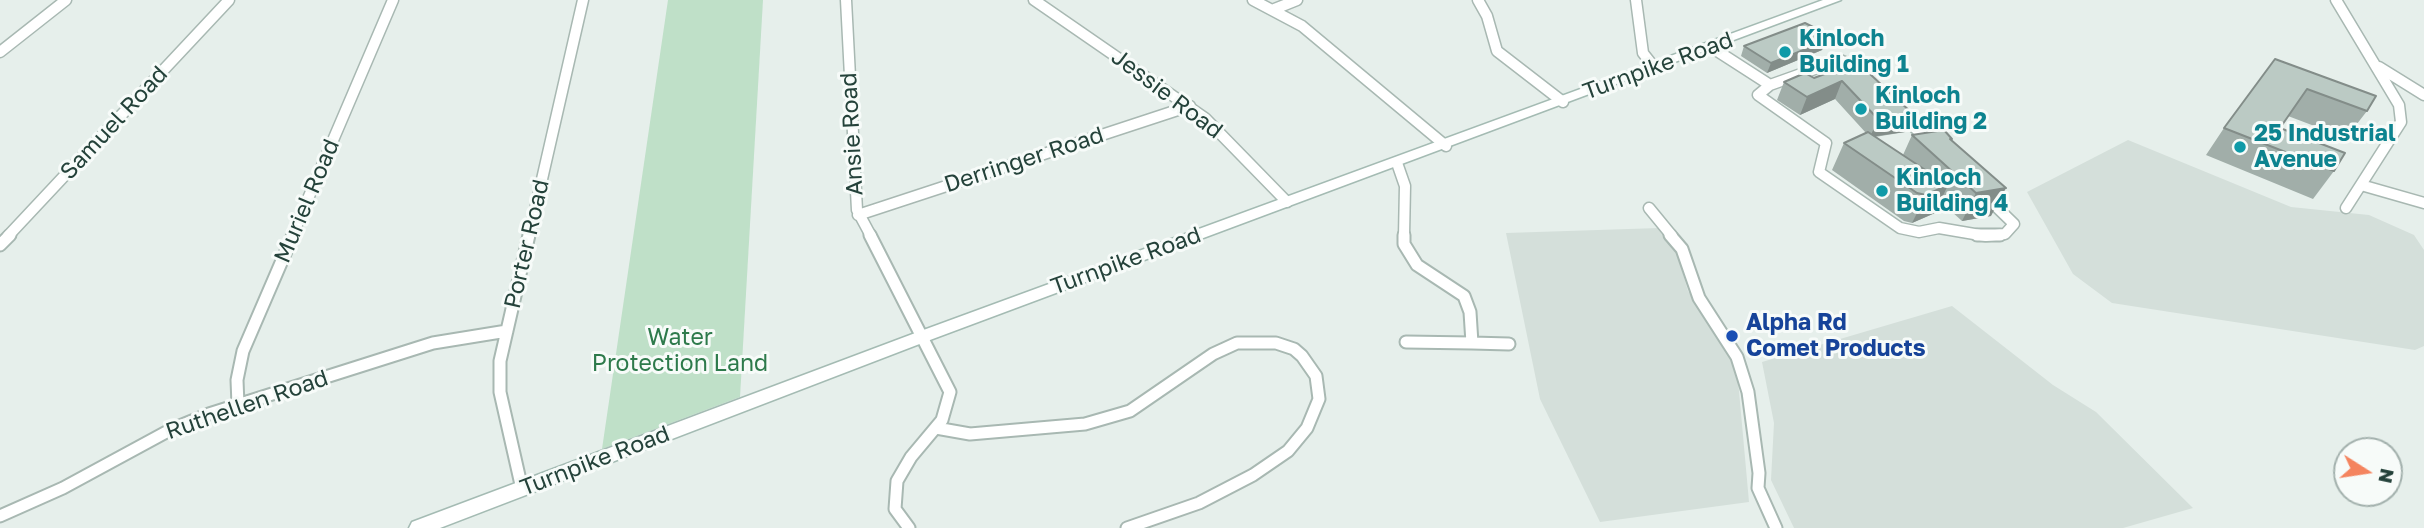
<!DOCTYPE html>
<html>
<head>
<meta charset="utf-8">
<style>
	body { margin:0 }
	#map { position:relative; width:2424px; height:528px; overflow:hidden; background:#e6efeb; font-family:"Golos Text",sans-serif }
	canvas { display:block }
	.north { position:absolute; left:2333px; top:437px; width:70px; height:70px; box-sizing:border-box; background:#f7fbf9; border:2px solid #a3b1ad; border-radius:50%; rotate:102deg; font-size:19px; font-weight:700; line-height:28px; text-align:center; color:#24423a }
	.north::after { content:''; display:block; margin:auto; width:24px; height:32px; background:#f4845f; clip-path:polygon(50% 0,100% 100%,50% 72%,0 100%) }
</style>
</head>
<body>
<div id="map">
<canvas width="2424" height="528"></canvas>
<div class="north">N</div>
</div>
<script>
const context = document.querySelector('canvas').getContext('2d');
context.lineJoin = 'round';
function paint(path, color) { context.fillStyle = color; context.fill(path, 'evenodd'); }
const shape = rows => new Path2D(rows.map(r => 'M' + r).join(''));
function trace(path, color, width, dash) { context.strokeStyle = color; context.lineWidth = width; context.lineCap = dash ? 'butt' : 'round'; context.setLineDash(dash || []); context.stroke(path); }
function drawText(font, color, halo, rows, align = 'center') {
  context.font = font + ' "Golos Text",sans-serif'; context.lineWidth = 6; context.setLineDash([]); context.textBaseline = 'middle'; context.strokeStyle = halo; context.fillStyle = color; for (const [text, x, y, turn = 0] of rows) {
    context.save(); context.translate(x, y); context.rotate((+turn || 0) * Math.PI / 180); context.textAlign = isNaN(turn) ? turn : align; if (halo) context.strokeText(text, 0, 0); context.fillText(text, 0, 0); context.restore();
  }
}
const built = shape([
	[2128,140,2291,207,2369,215,2414,235,2424,250,2424,346,2415,350,2112,303,2073,274,2027,192],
	[1659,228,1677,253,1688,291,1728,352,1738,380,1749,502,1600,522,1540,399,1506,233],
	[1952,306,2053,385,2096,412,2193,508,2123,528,1794,528,1771,480,1774,423,1762,362]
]);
const green = shape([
	[668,0,763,0,740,397,602,449]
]);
const minorFar1 = shape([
	[846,0,857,210,871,236],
	[1034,0,1205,118,1287,202],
	[1253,0,1302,26,1446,146],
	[1478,0,1487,16,1497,51,1563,102],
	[1636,0,1643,53,1654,67],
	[2336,0,2399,105,2401,122,2346,208],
	[1272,10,1297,0],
	[1711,47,1770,85],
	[0,52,66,0],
	[1840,60,1849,64,2014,224,2005,234,1986,236,1939,228,1919,232,1900,228,1819,172,1826,143,1758,95,1770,85,1840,60],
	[2379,67,2424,95],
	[1397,163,1405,186,1404,236],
	[2361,185,2424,203],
	[1649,208,1672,236],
	[858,215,1190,106],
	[8,236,229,0],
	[292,236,393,0],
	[529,236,583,0]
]);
const minor = shape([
	[870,235,950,392,942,420,911,457,897,481,895,509,909,528],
	[1404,235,1404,244,1417,265,1464,296,1470,312,1472,343,1406,342],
	[1670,235,1682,249,1699,298,1737,357,1748,392,1759,473,1758,488,1776,528],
	[1977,235,2000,235],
	[0,245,10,235],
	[1472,343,1509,344],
	[238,405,237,380,243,351,293,235],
	[936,428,970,434,1085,424,1130,411,1213,354,1237,343,1276,343,1294,349,1302,356,1316,376,1319,399,1307,428,1288,451,1253,475,1199,503,1127,528],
	[522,489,500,392,500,361,529,235],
	[0,516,63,488,170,430,209,414,433,343,507,331]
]);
const secondary = shape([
	[1823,0,1841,0,930,340,440,528,409,528,412,522,918,332,1823,0]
]);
const wall = shape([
	[1829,35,1822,50,1767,73,1741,56,1744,46],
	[2275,59,2367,111,2346,138,2288,116,2280,128,2334,171,2313,199,2206,155,2224,128],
	[1824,66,1905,132,1875,137,1903,155,1912,135,1952,139,1951,140,1991,216,1962,221,1940,201,1935,213,1912,223,1904,221,1832,170,1844,143,1866,133,1835,99,1800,115,1777,100,1784,82,1814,78,1821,76]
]);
const shadedWall = shape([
	[1829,35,1822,50,1767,73,1771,63],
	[1842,81,1835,99,1800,115,1807,97],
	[1913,114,1905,132,1870,137,1878,119],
	[1948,185,1935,213,1912,223,1926,195],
	[2006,188,1991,216,1962,221,1976,193]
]);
const building = shape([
	[1805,23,1829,35,1826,41,1771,63,1744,46,1805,23],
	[2275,59,2376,96,2367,111,2307,89,2280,128,2345,153,2334,171,2224,128,2275,59],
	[1856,61,1913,114,1878,119,1842,81,1807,97,1784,82,1805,73,1814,78,1830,72,1824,66,1829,64,1856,61],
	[1944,130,1952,139,1950,139,2006,188,1976,193,1912,135,1944,130],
	[1868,132,1948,185,1926,195,1917,193,1844,143,1868,132]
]);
const markers = [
	[1785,52,7,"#0f9aa8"],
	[1861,109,7,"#0f9aa8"],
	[2240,147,7,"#0f9aa8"],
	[1882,191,7,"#0f9aa8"],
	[1732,336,7,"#1a4fb4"]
];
const cultureNames = [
	["Kinloch",1799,39],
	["Building 1",1799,65],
	["Kinloch",1875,96],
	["Building 2",1875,122],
	["25 Industrial",2254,134],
	["Avenue",2254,160],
	["Kinloch",1896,178],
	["Building 4",1896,204]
];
const streetNames = [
	["Turnpike Road",1658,66,-20],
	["Jessie Road",1167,94,37],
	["Samuel Road",114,123,-47],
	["Ansie Road",852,134,-93],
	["Derringer Road",1024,160,-18],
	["Muriel Road",307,201,-67],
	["Porter Road",527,244,-77],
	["Turnpike Road",1126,261,-20],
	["Ruthellen Road",247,405,-19],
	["Turnpike Road",595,461,-21]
];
const transitNames = [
	["Alpha Rd",1746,323],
	["Comet Products",1746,349]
];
const parkNames = [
	["Water",680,338],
	["Protection Land",680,364]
];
paint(built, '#d4dfda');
paint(green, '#bfe0c8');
trace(minorFar1, '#a8b8b2', 13);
trace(minor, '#a8b8b2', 15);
trace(secondary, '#a4bbb3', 3);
trace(minorFar1, '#fff', 10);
trace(minor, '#fff', 11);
paint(secondary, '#fff');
paint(wall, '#a1aea9');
paint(shadedWall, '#838d89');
paint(building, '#bbcac4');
trace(building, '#838d89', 2);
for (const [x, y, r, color] of markers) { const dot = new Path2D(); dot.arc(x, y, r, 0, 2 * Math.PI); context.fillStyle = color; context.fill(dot); trace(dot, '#f7fbf9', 2.5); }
drawText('bold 23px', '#0d838f', '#f7fbf9', cultureNames, 'left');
drawText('23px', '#24423a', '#f7fbf9', streetNames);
drawText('bold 23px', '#164399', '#f7fbf9', transitNames, 'left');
drawText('23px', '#2d7a4b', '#f7fbf9', parkNames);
</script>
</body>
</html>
